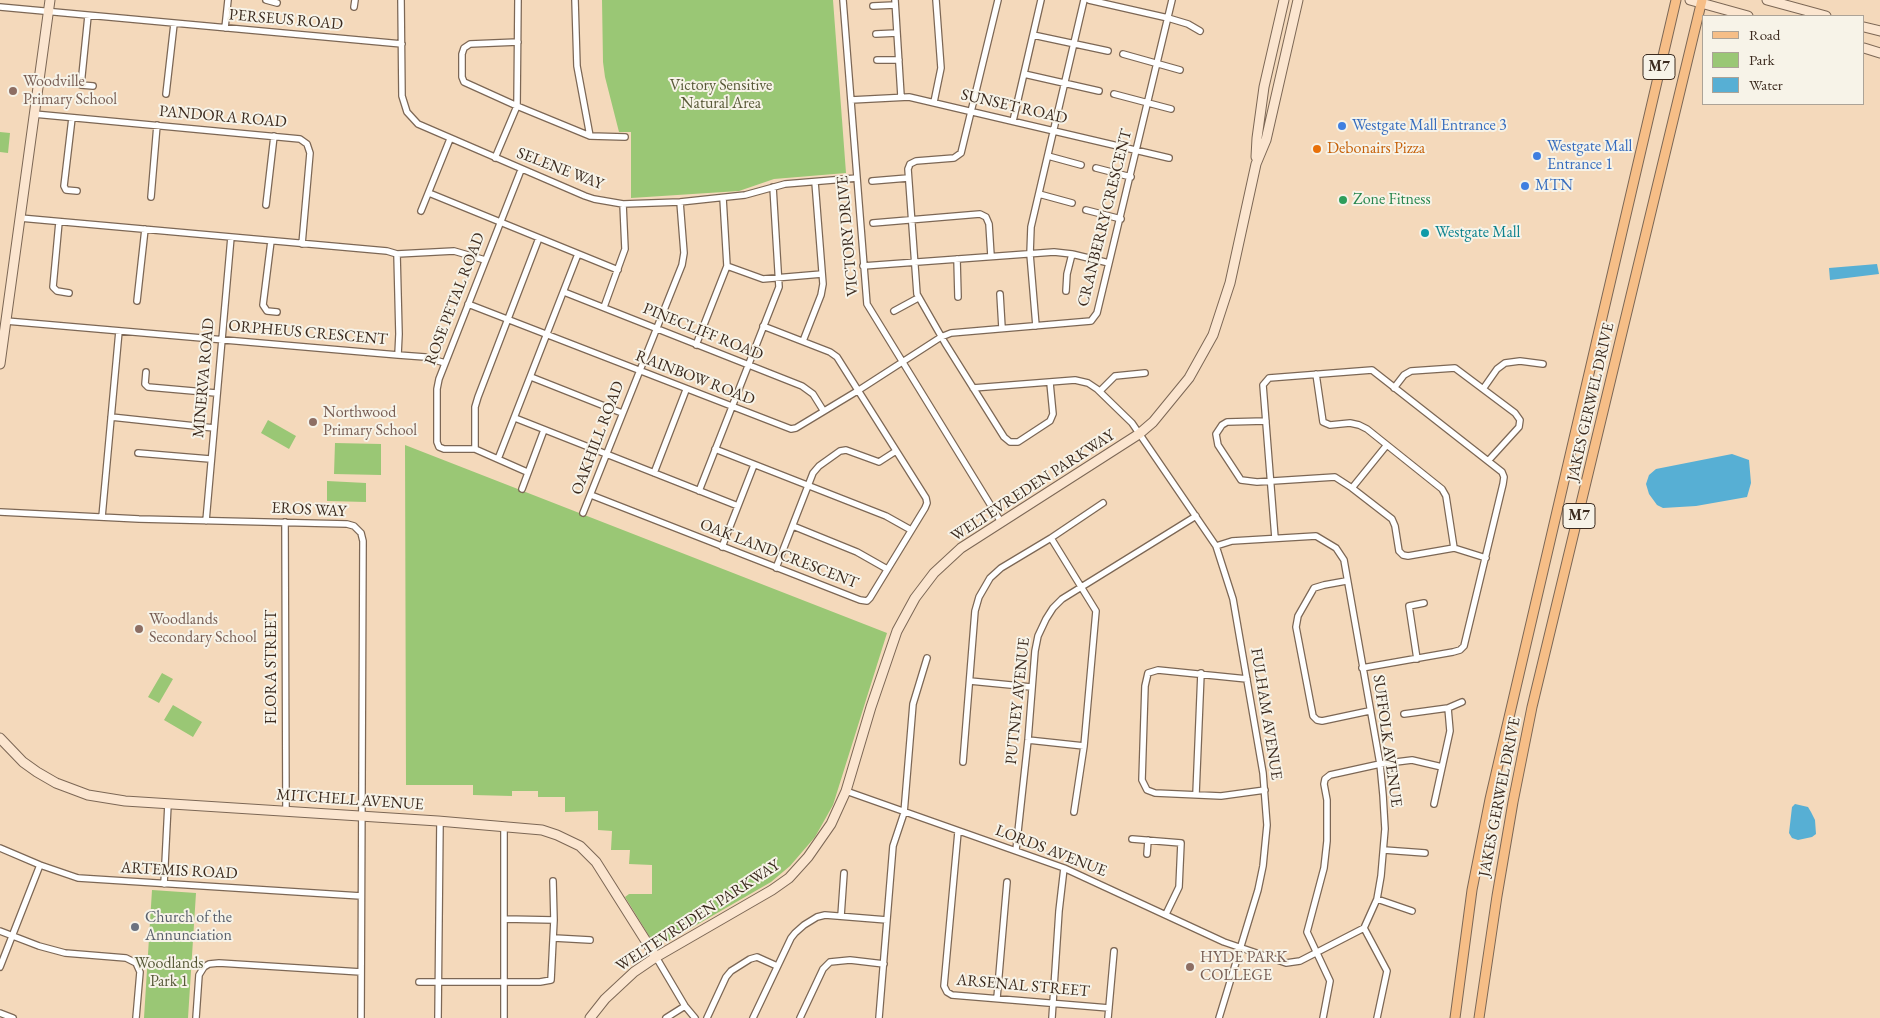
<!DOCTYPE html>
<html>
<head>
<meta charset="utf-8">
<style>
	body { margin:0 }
	#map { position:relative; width:1880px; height:1018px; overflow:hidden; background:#f4d9bb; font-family:"EB Garamond",serif }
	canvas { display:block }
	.legend { position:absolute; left:1702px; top:15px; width:162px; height:90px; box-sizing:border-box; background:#f7f3e8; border:1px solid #aca397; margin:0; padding:6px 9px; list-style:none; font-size:15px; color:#3b2a1e }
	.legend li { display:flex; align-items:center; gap:10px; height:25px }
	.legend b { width:25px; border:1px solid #aca397 }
</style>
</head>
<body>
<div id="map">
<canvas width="1880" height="1018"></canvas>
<ul class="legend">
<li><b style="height:6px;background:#f6be87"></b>Road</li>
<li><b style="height:14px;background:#9ac775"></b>Park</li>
<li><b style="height:14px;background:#57afd4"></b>Water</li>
</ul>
</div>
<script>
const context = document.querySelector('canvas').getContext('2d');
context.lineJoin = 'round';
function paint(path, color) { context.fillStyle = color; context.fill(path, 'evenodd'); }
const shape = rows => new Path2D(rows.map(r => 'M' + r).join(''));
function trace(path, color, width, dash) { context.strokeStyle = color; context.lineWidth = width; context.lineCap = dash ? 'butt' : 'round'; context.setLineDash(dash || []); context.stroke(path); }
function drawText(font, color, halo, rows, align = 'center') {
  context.font = font + ' "EB Garamond",serif'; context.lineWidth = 4; context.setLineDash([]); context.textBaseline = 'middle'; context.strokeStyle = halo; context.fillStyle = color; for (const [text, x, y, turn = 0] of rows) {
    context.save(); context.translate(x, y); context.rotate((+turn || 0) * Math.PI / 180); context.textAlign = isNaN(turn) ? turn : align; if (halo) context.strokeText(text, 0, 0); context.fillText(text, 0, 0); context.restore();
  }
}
const green = shape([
	[602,0,833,0,846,173,774,179,739,191,631,198,631,132,619,132,605,77,603,62],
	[0,132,10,133,8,153,0,152],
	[268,420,296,436,289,449,261,433],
	[335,443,381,444,381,475,334,474],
	[405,445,887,633,833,805,815,837,790,866,771,882,667,942,651,939,625,897,629,894,652,894,652,865,629,864,630,850,611,850,612,831,598,830,598,811,565,812,565,797,538,797,538,791,512,791,512,796,473,795,473,785,406,785],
	[327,481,366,483,366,502,327,501],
	[162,673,173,679,159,703,148,697],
	[173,705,202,722,193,737,164,720],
	[152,890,196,893,188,1018,144,1018]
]);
const water = shape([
	[1877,264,1879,274,1830,280,1829,268],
	[1732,454,1749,460,1751,483,1747,497,1696,506,1663,508,1657,505,1649,494,1646,484,1649,475,1656,469],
	[1795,804,1808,807,1811,812,1815,820,1816,834,1812,837,1798,840,1792,838,1789,833,1792,807]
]);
const street = shape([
	[266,0,277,3],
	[401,0,402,96,407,112,418,124,585,196,594,199,623,204,680,202,745,195,785,184,857,178],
	[575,0,577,66,590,136],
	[843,0,867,304,1001,522],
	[895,0,901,96],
	[998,0,961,153,954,158,916,161,910,164,908,169,917,294,945,343,1004,437,1010,442,1018,442,1050,421,1053,414,1050,383],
	[1089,0,1168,18,1188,24,1200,31],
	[873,6,895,5],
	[0,7,402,44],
	[354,7,355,0],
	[88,16,81,85,93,86],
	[225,28,228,0],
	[876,34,897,33],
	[1033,35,1108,51],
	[518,42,470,44,464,48,462,54,462,77,464,82,517,106,590,136,625,137],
	[1123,54,1180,70],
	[877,60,899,60],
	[1024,74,1099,91],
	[166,94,174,24],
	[1114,94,1171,109],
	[851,100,909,97,1169,158],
	[934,102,941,68,936,0],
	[34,114,300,139,307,144,310,153,302,244],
	[72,118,64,186,66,190,77,191],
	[1013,121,1041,0],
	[1048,156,1081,165],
	[495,158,517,106,518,0],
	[1096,168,1131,177],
	[521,170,439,379,437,389,437,442,439,447,444,449,475,449,527,472],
	[872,181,908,178],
	[429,193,618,270],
	[1039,194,1072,203],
	[151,197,157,125],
	[266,205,274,136],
	[1086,210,1121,219],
	[421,211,450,139],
	[59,222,53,287,57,291,69,293],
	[873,223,980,214,986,217,989,224,991,256],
	[271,241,263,305,267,311,277,312],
	[397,254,454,251,485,260],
	[957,259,958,297],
	[727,266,763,279,822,274],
	[863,266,1054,252,1072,254,1109,263],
	[1066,291,1067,274,1072,254],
	[564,292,802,386,813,394,823,410],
	[1000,294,1002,328],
	[137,301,145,229],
	[468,304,791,429,796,428,859,390,941,337,951,333,1091,321,1097,313,1172,0],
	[604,307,625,249,623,204],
	[894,311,918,298],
	[6,321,398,355,399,334,397,254,387,251,20,218],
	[1036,326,1030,254,1031,227,1084,0],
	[803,341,821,295,823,284,815,182],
	[696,345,727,266,723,198],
	[398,355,425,357,445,363],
	[146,372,145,384,148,387,216,393],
	[1316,374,1323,422,1330,425,1350,423,1359,425,1367,429,1442,489,1446,496,1454,548],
	[531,377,622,413],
	[973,388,1075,380,1088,383,1097,389,1132,423,1216,546,1233,599,1263,773,1267,825,1263,866,1258,890,1219,1018],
	[1394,388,1404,375,1411,371,1455,368,1515,413,1520,420,1519,427,1488,461],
	[1483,389,1497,369,1505,363,1520,361,1543,364],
	[1100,391,1115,376,1145,373],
	[111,417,214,428],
	[515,418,738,506],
	[1266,421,1227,422,1222,425,1216,434,1218,445,1241,480,1257,482,1335,477,1352,488,1392,519,1395,526,1399,551,1403,555,1408,556,1454,548,1486,558],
	[475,449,475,407,478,397,539,238],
	[715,449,886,516,911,530],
	[138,453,210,459],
	[498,459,578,254],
	[654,473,686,390],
	[1352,488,1386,446],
	[522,489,544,430],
	[699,491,779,287,773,187],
	[591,495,860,600,867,601,870,598,925,508,927,503,926,498,837,357,830,352,763,326],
	[0,512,139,519,347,524,354,526,361,533,363,541,361,1018],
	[583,513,682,265,684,253,680,202],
	[102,517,119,331],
	[206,521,231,237],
	[285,522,286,811],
	[793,526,857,552,887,569],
	[1051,538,1096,611,1084,746,1074,812],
	[1275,538,1263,385,1269,378,1372,370,1502,472,1504,477,1503,484,1464,646,1460,650,1453,652,1362,668],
	[722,547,754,465],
	[776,568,813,473,819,466,840,451,846,450,879,462,896,451],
	[1346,581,1324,585,1314,588,1298,616,1296,627,1313,716,1317,720,1322,721,1369,711],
	[1417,659,1409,606,1424,603],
	[1247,679,1158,670,1148,673,1145,686,1142,780,1147,790,1155,793,1221,796,1265,790],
	[970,681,1031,687],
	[1404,714,1448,708,1462,702],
	[1028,740,1084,746],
	[963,762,975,611,979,597,990,578,1001,568,1051,538,1103,503],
	[846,791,1064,868,1224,942,1286,963,1300,961,1364,928,1377,899,1381,876,1385,829,1383,795,1380,764,1344,560,1336,548,1316,536,1232,541,1216,546],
	[1196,794,1201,673],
	[1434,804,1450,731,1448,708],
	[958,832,944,986,947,992,952,995,1109,1008],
	[1132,839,1181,843,1179,887,1166,914],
	[0,848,40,865,78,878,361,896],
	[1016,850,1028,740,1035,651,1038,636,1046,619,1053,608,1062,599,1196,516],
	[1384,850,1425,853],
	[1147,854,1148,840],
	[553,881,554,920],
	[164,884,168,804],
	[1377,899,1412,911],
	[841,916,844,873],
	[1364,928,1387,971,1377,1018],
	[0,931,39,946,65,953,126,958,136,963,140,972,136,1018],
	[554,938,590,940],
	[656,957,685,1006,695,1018],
	[0,967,40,865],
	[419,982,540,982,551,980,554,920,504,919],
	[997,998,1007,882],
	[0,1013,13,1018],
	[196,1018,199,975,204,967,209,964,219,963,361,972],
	[438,1018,440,821],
	[504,1018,504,827],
	[666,1018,685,1006],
	[707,1018,726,977,731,971,750,959,757,957,777,966],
	[753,1018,791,938,795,933,804,925,817,917,825,915,887,920],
	[800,1018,823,969,830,962,850,960,884,964],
	[879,1018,893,846,904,813,913,704,927,658],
	[1052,1018,1059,911,1064,868],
	[1108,1018,1114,951],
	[1323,1018,1330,981,1307,932,1324,868,1327,841,1327,800,1324,784,1325,779,1330,775,1380,764,1412,760,1442,767]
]);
const secondary = shape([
	[1690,0,1748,16],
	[1767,0,1826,16],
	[1864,27,1880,31],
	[1864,48,1880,53],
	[1256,157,1257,138,1264,87,1284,0],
	[0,364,50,0],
	[0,738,23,762,37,772,56,783,88,795,125,801,438,821,542,830,557,835,580,846,596,862,656,957],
	[590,1018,605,999,634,972,656,957,772,890,789,878,808,857,831,824,846,791,871,707,897,631,915,598,934,573,961,548,1139,434,1153,422,1189,378,1213,335,1230,283,1256,164,1266,140,1298,0]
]);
const primary = shape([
	[1455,1018,1472,890,1490,799,1676,0],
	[1479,1018,1497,896,1513,802,1532,707,1702,0]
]);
const markers = [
	[13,91,5,"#8d6e63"],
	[1342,126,5,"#3f7fe0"],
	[1317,149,5,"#e8710a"],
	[1537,156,5,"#3f7fe0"],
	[1525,186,5,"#3f7fe0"],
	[1343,200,5,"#2e9e5b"],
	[1425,233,5,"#0f9aa8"],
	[313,422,5,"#8d6e63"],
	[139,629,5,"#8d6e63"],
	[135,927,5,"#6b7280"],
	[1190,967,5,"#8d6e63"]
];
const shields = [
	[1659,67,32],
	[1579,516,32]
];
const shieldNames = [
	["M7",1659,67],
	["M7",1579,516]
];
const streetNames = [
	["PERSEUS ROAD",286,20,5],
	["SUNSET ROAD",1014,107,13],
	["PANDORA ROAD",223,117,5],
	["SELENE WAY",560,169,21],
	["CRANBERRY CRESCENT",1105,218,-76],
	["VICTORY DRIVE",848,236,-95],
	["ROSE PETAL ROAD",455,299,-69],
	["PINECLIFF ROAD",703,332,22],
	["ORPHEUS CRESCENT",308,333,5],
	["MINERVA ROAD",204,378,-85],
	["RAINBOW ROAD",695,378,21],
	["JAKES GERWEL DRIVE",1591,402,-77],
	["OAKHILL ROAD",598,438,-69],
	["WELTEVREDEN PARKWAY",1033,486,-33],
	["EROS WAY",309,510,3],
	["OAK LAND CRESCENT",779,554,21],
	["FLORA STREET",272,667,-90],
	["PUTNEY AVENUE",1018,701,-84],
	["FULHAM AVENUE",1266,714,81],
	["SUFFOLK AVENUE",1387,741,82],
	["JAKES GERWEL DRIVE",1500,797,-79],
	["MITCHELL AVENUE",350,800,4],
	["LORDS AVENUE",1051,851,21],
	["ARTEMIS ROAD",179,871,3],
	["WELTEVREDEN PARKWAY",698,916,-33],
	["ARSENAL STREET",1023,986,5]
];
const educationNames = [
	["Woodville",23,82],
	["Primary School",23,100],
	["Northwood",323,413],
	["Primary School",323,431],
	["Woodlands",149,620],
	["Secondary School",149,638],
	["HYDE PARK",1200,958],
	["COLLEGE",1200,976]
];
const parkNames = [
	["Victory Sensitive",721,86],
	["Natural Area",721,104],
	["Woodlands",169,964],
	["Park 1",169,982]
];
const shopNames = [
	["Westgate Mall Entrance 3",1352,126],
	["Westgate Mall",1547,147],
	["Entrance 1",1547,165],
	["MTN",1535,186]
];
const foodNames = [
	["Debonairs Pizza",1327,149]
];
const leisureNames = [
	["Zone Fitness",1353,200]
];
const cultureNames = [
	["Westgate Mall",1435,233]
];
const worshipNames = [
	["Church of the",145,918],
	["Annunciation",145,936]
];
paint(green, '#9ac775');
paint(water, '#57afd4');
trace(street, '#7c6755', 8);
trace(secondary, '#7c6755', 11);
trace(primary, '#7c6755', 11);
trace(street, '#fff', 5.5);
trace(secondary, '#fbe5cf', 9);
trace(primary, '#f6be87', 9);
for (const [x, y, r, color] of markers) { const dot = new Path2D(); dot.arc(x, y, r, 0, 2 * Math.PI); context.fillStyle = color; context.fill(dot); trace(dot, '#f7f3e8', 2); }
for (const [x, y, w] of shields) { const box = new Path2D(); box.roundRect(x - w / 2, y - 12.5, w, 25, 4); context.fillStyle = '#f7f3e8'; context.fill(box); trace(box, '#3b2a1e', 1); }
drawText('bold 15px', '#3b2a1e', null, shieldNames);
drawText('16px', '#3b2a1e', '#f7f3e8', streetNames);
drawText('16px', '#785e54', '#f7f3e8', educationNames, 'left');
drawText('16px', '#585938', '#f7f3e8', parkNames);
drawText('16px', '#366cbe', '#f7f3e8', shopNames, 'left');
drawText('16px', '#c56008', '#f7f3e8', foodNames, 'left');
drawText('16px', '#27864d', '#f7f3e8', leisureNames, 'left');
drawText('16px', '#0d838f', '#f7f3e8', cultureNames, 'left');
drawText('16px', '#5b616d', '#f7f3e8', worshipNames, 'left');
</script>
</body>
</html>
